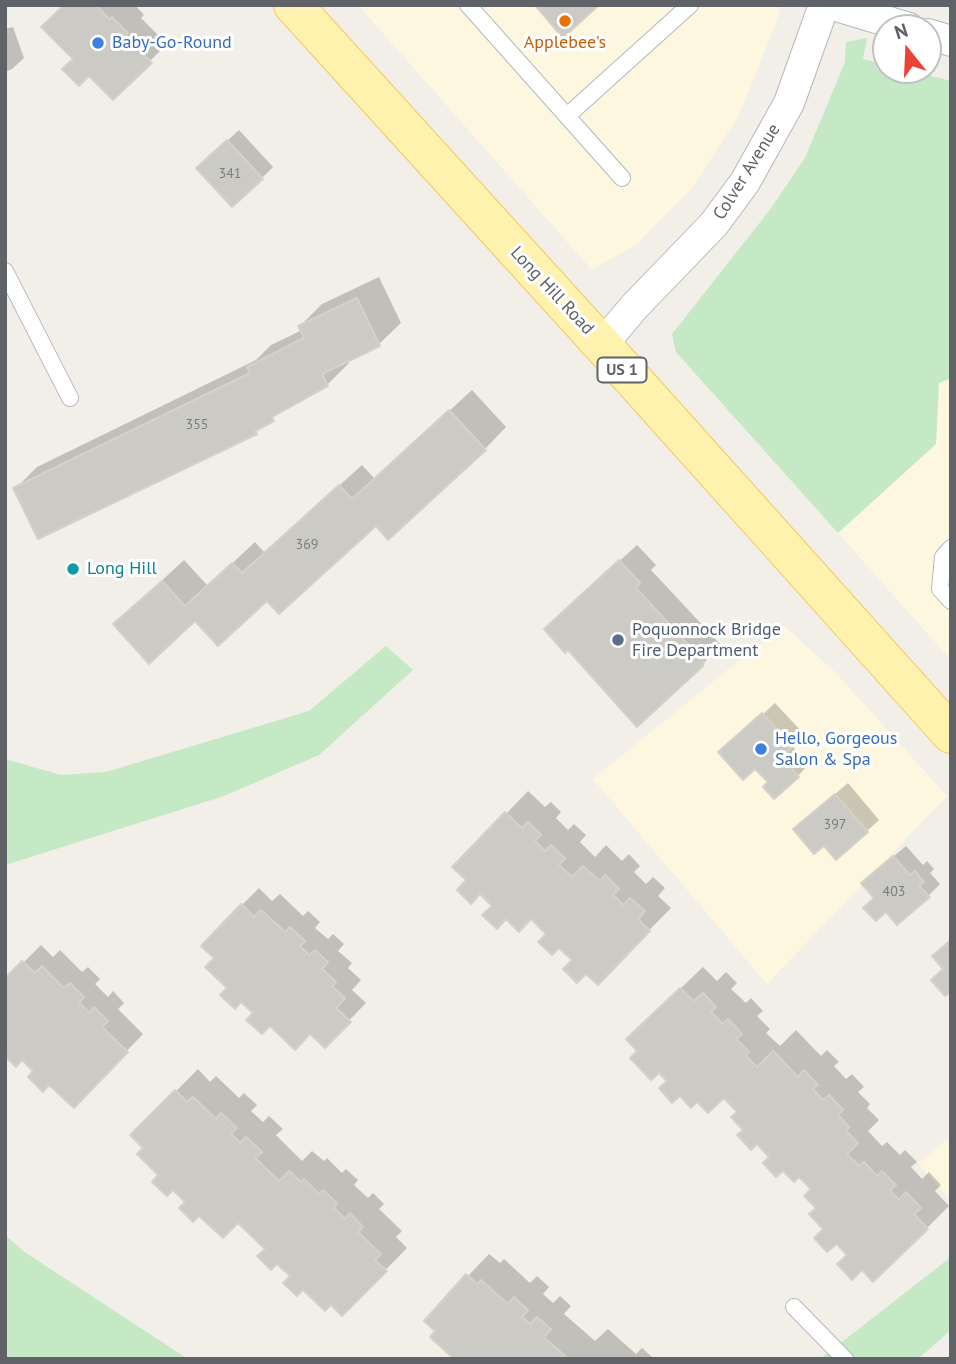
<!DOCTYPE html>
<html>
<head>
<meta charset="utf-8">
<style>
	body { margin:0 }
	#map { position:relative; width:956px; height:1364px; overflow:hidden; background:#f1efe8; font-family:"PT Sans",sans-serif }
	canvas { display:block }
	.frame { position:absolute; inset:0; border:7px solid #5f6368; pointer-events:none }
	.north { position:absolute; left:872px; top:14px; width:70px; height:70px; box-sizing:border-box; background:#fff; border:2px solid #bfc1c3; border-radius:50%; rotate:342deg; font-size:19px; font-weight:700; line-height:28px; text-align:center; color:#5f6368 }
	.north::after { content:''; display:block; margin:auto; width:24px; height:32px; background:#ea4335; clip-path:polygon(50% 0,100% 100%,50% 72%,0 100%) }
</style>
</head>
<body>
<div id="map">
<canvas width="956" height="1364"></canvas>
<div class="frame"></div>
<div class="north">N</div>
</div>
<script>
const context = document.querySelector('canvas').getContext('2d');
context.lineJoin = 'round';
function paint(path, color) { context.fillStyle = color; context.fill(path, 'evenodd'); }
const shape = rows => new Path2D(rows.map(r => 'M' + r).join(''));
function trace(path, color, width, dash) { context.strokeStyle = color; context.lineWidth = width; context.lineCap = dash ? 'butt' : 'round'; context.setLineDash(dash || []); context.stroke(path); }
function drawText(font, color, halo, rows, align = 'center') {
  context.font = font + ' "PT Sans",sans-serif'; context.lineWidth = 6; context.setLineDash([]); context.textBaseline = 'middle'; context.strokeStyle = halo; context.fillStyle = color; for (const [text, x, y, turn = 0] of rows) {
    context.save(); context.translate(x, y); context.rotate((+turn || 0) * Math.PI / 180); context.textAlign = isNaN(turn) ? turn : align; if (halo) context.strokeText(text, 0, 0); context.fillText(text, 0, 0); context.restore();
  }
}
const commercial = shape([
	[358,5,781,5,776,23,739,115,693,187,637,244,592,270],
	[951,378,951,660,838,533,936,444,939,382],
	[783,625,835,672,947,796,767,984,593,779],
	[951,1136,951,1201,918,1163]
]);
const green = shape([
	[867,38,863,59,886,65,886,70,908,70,951,81,951,378,939,383,936,444,838,533,676,352,672,334,769,211,805,158,845,62,846,42],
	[386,646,413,670,319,755,224,796,5,865,5,759,61,775,106,772,309,711],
	[5,1235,26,1253,188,1359,5,1359],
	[951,1257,951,1330,918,1359,820,1359]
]);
const shadow = shape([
	[66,5,135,5,144,15,141,18,167,44,113,98,75,59],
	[13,27,24,58,12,69,5,72,5,29],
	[239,130,273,167,262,178,210,157],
	[379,277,401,323,379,344,347,360,349,363,327,385,285,407,255,433,15,489,37,467,256,360,271,345,302,330,300,326,322,304],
	[472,390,506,427,485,449,267,599,196,619,115,624,184,560,208,586,255,542,265,553,362,465,375,479],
	[637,545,656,565,651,570,720,644,702,665,563,613],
	[775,703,803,733,791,745,809,764,798,776,770,782,749,727],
	[848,783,879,820,867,831,807,818],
	[528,791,545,807,551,802,561,812,556,818,568,830,574,824,586,835,580,842,595,857,606,845,622,861,629,854,640,866,634,872,646,884,653,877,665,888,658,896,671,908,598,982,532,918,494,906,455,867],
	[906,846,923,865,927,861,934,869,930,873,940,884,928,896,876,898,875,872],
	[259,888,272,901,280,894,303,916,308,911,320,922,315,928,328,939,333,934,344,944,338,951,352,963,348,968,361,980,352,990,366,1003,325,1045,311,1032,255,1013,229,988,216,958,242,905],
	[41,945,53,957,60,950,82,972,88,967,100,979,95,984,108,997,113,991,124,1003,118,1009,143,1034,74,1106,10,1045,5,981],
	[703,967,717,981,726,972,737,983,731,989,746,1003,751,998,763,1011,757,1016,770,1029,766,1033,780,1046,796,1030,821,1056,827,1050,839,1062,834,1066,846,1079,852,1074,864,1087,858,1092,870,1104,867,1108,879,1120,868,1131,882,1146,887,1142,900,1155,905,1150,917,1162,911,1167,922,1179,929,1172,941,1185,935,1191,949,1206,927,1228,850,1255,826,1229,813,1189,799,1174,772,1157,745,1129,739,1112,724,1096,697,1099,680,1093,639,1051,651,1017],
	[198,1069,210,1082,216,1076,239,1098,244,1093,257,1105,251,1111,263,1122,269,1116,283,1129,276,1135,302,1161,312,1151,324,1161,327,1158,342,1173,346,1169,358,1180,354,1185,368,1198,373,1193,384,1204,379,1209,402,1231,396,1237,407,1248,342,1314,331,1303,292,1276,238,1220,187,1202,161,1175,145,1148,133,1135],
	[489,1254,500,1263,504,1259,530,1283,537,1276,549,1287,543,1294,553,1303,560,1296,571,1306,564,1314,595,1341,608,1329,636,1354,642,1348,652,1357,456,1359,468,1276]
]);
const building = shape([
	[64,5,96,5,109,19,112,17,128,33,125,36,152,63,113,100,89,76,79,86,62,69,73,59,41,27,64,5],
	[535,5,599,5,563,38,535,5],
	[227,140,263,179,232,207,196,168,227,140],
	[357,298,380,346,322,374,328,386,272,417,274,421,255,431,257,434,38,539,13,488,250,373,247,367,304,338,298,326,357,298],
	[449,410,486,450,388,540,376,526,279,614,267,601,218,646,195,621,149,664,113,624,162,581,185,606,232,563,242,573,339,485,352,499,449,410],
	[619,560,640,583,636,588,704,662,703,666,637,727,568,650,565,653,544,629,619,560],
	[762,713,793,746,781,757,799,777,774,799,763,787,768,782,755,769,743,780,718,752,762,713],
	[835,794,868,832,836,860,824,846,814,854,793,829,835,794],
	[505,812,522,828,528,822,541,835,535,841,545,851,551,845,565,858,559,865,572,877,583,866,600,881,605,875,619,889,613,895,623,905,630,898,645,911,638,919,650,931,598,985,586,974,577,983,563,969,572,960,559,948,552,955,538,942,546,934,531,919,519,932,506,919,497,929,482,915,492,906,480,894,471,904,457,890,466,880,452,867,505,812],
	[893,856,910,875,915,871,924,882,919,886,930,897,897,925,886,912,876,921,863,908,874,898,861,883,893,856],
	[241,904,254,917,261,910,285,932,290,927,305,941,300,946,309,955,315,950,328,962,322,969,336,982,332,986,345,998,336,1008,351,1022,325,1048,310,1034,295,1050,270,1026,262,1034,246,1020,253,1013,241,1002,235,1009,220,995,227,988,205,967,214,958,201,946,241,904],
	[951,940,951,992,945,996,931,980,943,969,932,956,951,940],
	[22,961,35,973,42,966,64,988,70,983,84,997,79,1003,90,1013,94,1007,108,1021,102,1027,128,1052,74,1108,49,1085,43,1092,28,1077,33,1071,22,1060,16,1067,5,1056,5,1048,8,1046,5,1043,5,978,22,961],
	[680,988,694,1001,703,993,716,1007,711,1012,723,1024,728,1019,742,1034,736,1039,749,1052,746,1056,757,1067,773,1051,798,1077,804,1070,818,1085,813,1089,823,1100,829,1095,843,1110,838,1115,849,1127,846,1131,858,1143,847,1154,859,1166,864,1162,877,1176,882,1171,896,1185,890,1190,899,1200,906,1192,921,1208,914,1214,928,1229,873,1282,862,1270,852,1280,837,1264,847,1255,837,1244,827,1252,814,1238,823,1229,809,1214,816,1208,804,1196,811,1189,799,1177,794,1182,783,1171,776,1177,763,1163,769,1157,757,1144,751,1150,737,1135,743,1130,731,1117,737,1112,724,1098,708,1113,697,1102,691,1108,680,1096,672,1103,659,1088,667,1081,659,1073,651,1080,630,1058,637,1051,626,1039,680,988],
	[175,1090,187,1102,193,1097,216,1119,221,1113,237,1128,231,1134,240,1143,246,1137,262,1152,255,1158,279,1181,289,1171,301,1182,304,1179,319,1194,323,1190,337,1203,334,1208,345,1219,350,1213,363,1227,358,1232,381,1254,375,1260,387,1271,342,1316,331,1305,325,1311,303,1290,297,1296,283,1283,290,1276,277,1264,271,1270,257,1256,265,1249,238,1223,223,1238,199,1216,193,1222,179,1208,185,1202,173,1190,167,1196,152,1182,158,1175,137,1154,143,1148,130,1135,175,1090],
	[466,1274,477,1284,481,1280,508,1304,514,1297,528,1310,522,1317,530,1324,537,1317,551,1329,544,1337,568,1359,454,1359,430,1337,435,1331,424,1321,466,1274]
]);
const service = shape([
	[468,5,622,178],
	[567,116,690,5],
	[5,271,70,398],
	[951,548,943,557,940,589,951,601],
	[794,1307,845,1359]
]);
const minor = shape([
	[833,5,909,28],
	[928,34,951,41],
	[602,345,634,307,714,224,745,182,789,103,824,5]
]);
const primary = shape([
	[293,5,602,345,951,734]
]);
const markers = [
	[565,21,7,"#e8710a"],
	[98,43,7,"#3f7fe0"],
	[73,569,7,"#0f9aa8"],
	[618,640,7,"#5c6f8a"],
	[761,749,7,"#3f7fe0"]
];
const numberNames = [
	["341",230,174],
	["355",197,425],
	["369",307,545],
	["397",835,825],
	["403",894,892]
];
const shields = [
	[622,370,49]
];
const shieldNames = [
	["US 1",622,370]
];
const shopNames = [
	["Baby-Go-Round",112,43],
	["Hello, Gorgeous",775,739],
	["Salon & Spa",775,760]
];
const foodNames = [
	["Applebee's",565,43]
];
const streetNames = [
	["Colver Avenue",747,172,-58],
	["Long Hill Road",552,291,47]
];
const cultureNames = [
	["Long Hill",87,569]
];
const serviceNames = [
	["Poquonnock Bridge",632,630],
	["Fire Department",632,651]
];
paint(commercial, '#fef7e0');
paint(green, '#c5e8c5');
paint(shadow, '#0003');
paint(building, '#cccac5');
trace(building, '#d6d1c6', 2);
trace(service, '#b5b8bc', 18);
trace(minor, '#b5b8bc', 32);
trace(primary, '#f2c960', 40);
trace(service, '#fff', 16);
trace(minor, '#fff', 30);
trace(primary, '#fff2af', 38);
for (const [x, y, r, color] of markers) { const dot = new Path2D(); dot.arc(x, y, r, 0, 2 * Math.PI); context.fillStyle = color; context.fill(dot); trace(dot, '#fff', 2.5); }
drawText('14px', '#7a7d7f', null, numberNames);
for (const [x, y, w] of shields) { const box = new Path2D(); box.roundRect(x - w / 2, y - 12.5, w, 25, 5); context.fillStyle = '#fff'; context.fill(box); trace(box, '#5f6368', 2); }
drawText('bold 16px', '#5f6368', null, shieldNames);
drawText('18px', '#366cbe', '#fff', shopNames, 'left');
drawText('18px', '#c56008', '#fff', foodNames);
drawText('18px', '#5f6368', '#fff', streetNames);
drawText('18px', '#0d838f', '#fff', cultureNames, 'left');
drawText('18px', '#4e5e75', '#fff', serviceNames, 'left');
</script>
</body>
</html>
